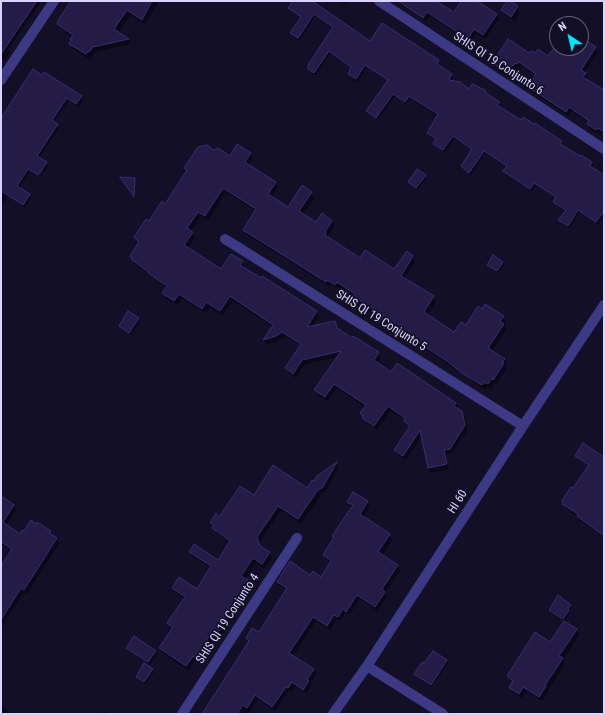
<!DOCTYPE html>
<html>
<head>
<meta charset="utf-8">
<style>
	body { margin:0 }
	#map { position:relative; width:605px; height:715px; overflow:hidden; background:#130f26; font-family:"Roboto Condensed",sans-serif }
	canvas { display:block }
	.frame { position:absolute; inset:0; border:2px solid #d9d4ff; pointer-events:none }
	.north { position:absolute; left:549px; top:16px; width:40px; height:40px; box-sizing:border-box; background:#130f26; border:1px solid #625e7d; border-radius:50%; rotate:325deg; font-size:11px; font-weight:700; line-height:16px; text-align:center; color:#d9d4ff }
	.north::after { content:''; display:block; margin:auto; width:14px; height:18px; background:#00e5ff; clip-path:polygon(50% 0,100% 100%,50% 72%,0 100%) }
</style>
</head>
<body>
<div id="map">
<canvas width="605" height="715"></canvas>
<div class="frame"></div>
<div class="north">N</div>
</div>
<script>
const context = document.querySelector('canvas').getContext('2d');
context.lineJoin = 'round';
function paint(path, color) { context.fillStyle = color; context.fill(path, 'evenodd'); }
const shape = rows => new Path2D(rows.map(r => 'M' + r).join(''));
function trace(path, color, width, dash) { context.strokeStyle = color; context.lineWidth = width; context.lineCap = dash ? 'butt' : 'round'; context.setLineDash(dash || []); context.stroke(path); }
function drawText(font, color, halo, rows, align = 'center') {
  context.font = font + ' "Roboto Condensed",sans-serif'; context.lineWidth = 3.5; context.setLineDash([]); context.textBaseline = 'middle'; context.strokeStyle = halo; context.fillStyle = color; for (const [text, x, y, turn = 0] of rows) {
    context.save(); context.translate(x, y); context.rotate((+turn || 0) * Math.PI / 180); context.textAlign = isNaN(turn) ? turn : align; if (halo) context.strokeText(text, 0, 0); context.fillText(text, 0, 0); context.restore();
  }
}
const shadow = shape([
	[1,1,39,1,40,3,8,49,10,52,5,60,2,58,1,60],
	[73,1,159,1,145,24,130,15,118,33,129,40,131,44,95,52,92,57,91,56,89,59,73,49,70,44,72,37,62,29,58,23],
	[295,1,311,1,370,42,438,61,440,64,438,66,451,75,453,78,451,81,470,90,486,94,499,102,500,105,499,107,521,122,561,141,563,144,562,146,580,158,582,156,592,163,593,165,592,168,604,176,604,216,598,224,580,212,569,228,561,223,560,220,566,211,556,204,554,202,556,198,536,185,532,191,506,174,504,171,507,167,485,153,471,175,462,166,473,150,454,138,445,152,436,147,434,144,437,141,429,136,428,133,438,116,411,98,406,104,395,96,378,120,369,114,367,111,389,81,367,67,358,82,350,77,349,74,352,68,330,53,316,75,310,72,309,69,334,28,315,16,300,40,293,36,292,33,301,18,291,11,290,8],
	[338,1,349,1,346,5],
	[398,1,439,1,438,3,455,13,462,1,475,1,496,15,499,19,485,39,476,33,470,42,430,16,426,21,400,4],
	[508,1,517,7,520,12,515,21,505,15,502,10],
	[557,45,557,48,581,48,581,45,595,48,598,52,584,73,588,78,586,80,604,91,604,134,600,132,599,134,590,129,588,124,589,123,572,111,568,116,531,91,529,87,536,76,522,65,520,68,518,66,509,77,495,68,493,63,529,54,548,58],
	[33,71,81,97,83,100,78,107,69,100,54,122,59,128,39,158,46,163,37,176,30,172,19,188,30,195,31,198,25,208,8,196,1,206,1,120],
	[214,151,230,157,250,154,253,159,248,166,276,183,278,187,271,197,288,208,311,193,314,198,303,214,316,224,332,221,334,226,327,237,360,259,395,270,412,256,415,261,404,279,433,297,436,302,427,315,454,333,466,326,482,310,503,317,506,322,504,325,506,329,492,351,504,359,507,364,505,367,506,369,496,384,494,383,491,389,487,386,485,390,451,366,422,347,422,348,383,323,380,318,381,316,357,301,355,296,340,287,338,289,330,284,329,286,247,235,245,230,256,211,226,192,208,221,201,216,190,232,195,238,188,248,221,270,242,262,245,267,243,269,316,312,319,316,312,326,335,322,338,330,378,353,381,358,377,364,391,374,398,364,456,404,465,417,467,431,452,453,446,455,449,469,431,473,428,468,422,436,406,460,398,455,395,450,410,428,405,420,390,411,377,430,366,422,361,413,365,407,337,388,328,401,318,395,316,390,338,357,305,364,296,378,289,373,286,368,301,346,286,336,278,341,267,344,264,340,273,327,233,301,223,315,209,307,205,313,182,298,177,305,166,298,164,293,167,288,135,264,131,256,139,243,135,237,166,205,187,172,186,168],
	[47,164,48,166,40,178,39,177],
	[425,176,426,178,418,190,409,182],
	[503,262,504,265,498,273,488,265],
	[128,312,140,321,131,335,120,326],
	[576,456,604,458,604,537,580,520,578,516,566,508,564,504,589,466,578,459],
	[337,463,339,468,325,492,320,496,301,524,281,510,259,543,261,547,269,553,272,558,265,569,256,563,245,579,250,586,231,614,232,616,228,623,229,625,221,636,217,634,206,650,208,653,201,664,196,660,189,671,163,653,160,648,173,629,169,623,185,599,176,593,173,588,197,590,211,568,193,557,190,552,219,561,230,543,216,533,211,523,254,496,307,489,317,477],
	[1,498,13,506,16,510,6,525,20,535,50,532,59,543,27,594,24,592,1,627,1,567,12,551,1,544],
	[348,502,367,502,370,507,363,518,389,535,392,540,382,555,397,565,400,570,385,593,387,597,377,611,360,599,349,615,345,613,340,621,337,619,330,630,316,621,293,656,314,670,316,674,310,684,311,686,306,693,295,686,291,692,289,690,275,711,258,699,248,714,205,714,249,642,247,638,260,633,287,590,280,586,278,582,311,576,321,578,331,563,326,559,324,555,352,507],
	[570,606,571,608,569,612,570,613,565,621,551,612,550,610],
	[576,630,579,635,563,660,565,664,548,690,549,691,542,701,526,691,522,698,513,693,510,688,513,683,508,676,550,643],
	[127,648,156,651,157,654,150,664,129,650],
	[433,652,447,661,448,663,432,687,417,677,415,674],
	[152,669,154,672,145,684,137,677],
	[1,706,11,713,12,714,1,714],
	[105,711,109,714,103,714]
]);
const building = shape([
	[1,1,37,1,1,54,1,1],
	[71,1,152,1,142,20,127,10,114,29,129,39,93,47,89,52,88,51,86,54,69,44,71,40,70,39,73,35,57,24,59,19,71,1],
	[293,1,312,1,370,41,382,23,439,60,437,64,452,74,449,80,460,82,469,89,472,84,485,90,487,94,500,102,497,105,521,120,523,117,534,124,535,123,562,141,560,144,580,156,581,155,592,162,590,166,604,175,604,211,596,222,578,210,568,226,558,220,566,210,553,202,556,197,534,183,530,189,503,171,507,166,484,151,469,173,461,166,472,149,453,136,443,150,433,144,436,139,427,133,438,114,409,96,405,102,393,94,376,118,366,111,388,80,365,65,356,79,348,74,351,67,329,51,314,73,308,69,308,65,333,27,314,14,298,38,290,33,301,17,288,8,293,1],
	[398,1,435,1,454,12,461,1,477,1,497,14,483,35,474,29,468,39,427,12,423,18,398,1],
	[507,1,510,1,518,6,511,17,501,10,507,1],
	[508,39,529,53,531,51,535,53,538,49,548,56,554,48,581,48,581,43,584,39,596,47,581,70,586,73,583,77,604,90,604,132,598,128,596,130,587,124,589,121,569,107,566,112,528,87,536,74,519,62,517,64,515,63,513,66,512,65,507,73,492,63,508,39],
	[33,69,42,75,44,72,82,96,76,104,67,98,52,120,58,124,37,156,47,162,38,175,28,169,17,186,30,194,23,205,1,191,1,118,33,69],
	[237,144,251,153,245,162,276,182,268,194,288,207,302,185,312,192,299,211,316,222,322,213,332,221,325,232,326,233,325,235,360,258,365,250,394,269,407,251,413,256,401,276,434,296,424,312,454,332,461,322,466,325,478,306,482,309,485,304,504,316,500,321,504,324,488,348,505,359,502,362,504,363,493,380,492,378,488,384,484,382,482,385,463,374,447,361,419,343,419,344,379,318,381,314,353,296,355,294,337,282,335,285,327,280,326,282,243,230,256,209,223,188,205,216,198,212,187,228,193,232,184,245,221,269,231,254,243,261,240,265,261,278,262,276,317,311,307,327,335,321,337,328,352,338,353,336,379,352,374,360,391,372,397,363,456,403,454,406,462,411,465,425,450,449,444,450,447,464,428,468,420,430,403,456,394,450,410,426,404,421,405,418,388,406,374,426,362,418,363,416,360,413,366,405,334,384,325,397,314,390,341,351,302,360,293,374,285,368,301,344,282,332,276,336,263,340,273,325,230,296,220,311,206,302,202,309,179,294,174,301,162,293,167,286,148,273,148,272,131,259,132,258,130,256,139,242,134,237,146,219,149,221,162,201,165,204,187,170,184,168,198,147,207,145,214,150,218,148,230,156,237,144],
	[417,169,426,175,416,188,408,182,417,169],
	[120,177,135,178,134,197,120,177],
	[493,255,503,262,497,271,487,265,493,255],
	[128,311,139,318,129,333,119,326,128,311],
	[583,443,604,457,604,536,577,516,578,514,562,504,563,503,562,501,571,487,573,488,589,465,575,456,583,443],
	[337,462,323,487,317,491,298,519,278,506,257,537,260,546,270,552,262,564,253,558,241,576,248,580,228,610,230,611,225,618,227,619,218,632,214,629,203,646,206,648,198,660,193,656,186,666,159,648,173,627,167,623,185,597,172,588,179,577,197,589,211,566,189,552,194,544,218,560,230,541,212,528,214,525,210,523,216,513,219,517,240,486,254,495,273,465,307,488,312,480,314,481,317,476,337,462],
	[353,492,368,501,360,514,390,534,378,552,398,565,382,589,385,592,375,607,357,595,346,612,343,609,338,617,334,615,327,626,313,617,289,653,314,669,307,680,309,681,303,690,292,682,288,688,286,687,272,707,255,695,247,708,243,705,237,714,202,714,249,641,246,638,252,628,259,632,287,588,277,582,290,561,310,575,313,571,321,577,331,561,323,555,334,537,332,536,353,505,347,502,353,492],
	[1,496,14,505,3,522,20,534,22,530,24,531,31,520,36,524,37,522,51,531,49,533,57,538,24,590,21,588,1,620,1,566,12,549,1,542,1,496],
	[558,595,571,605,568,609,569,610,563,619,549,610,558,595],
	[564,621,577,629,559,656,563,658,545,685,546,686,539,697,523,687,519,694,509,688,513,681,507,676,535,632,550,642,564,621],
	[134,636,156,651,148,662,126,648,134,636],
	[433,651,447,660,431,685,414,674,422,662,424,663,433,651],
	[144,663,153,669,144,682,136,677,144,663]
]);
const minor = shape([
	[379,1,604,149],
	[1,80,54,1],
	[225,239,523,426],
	[367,666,443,714],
	[182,714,297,538],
	[333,714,367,666,523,426,604,305]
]);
const streetNames = [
	["SHIS QI 19 Conjunto 6",498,64,33],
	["SHIS QI 19 Conjunto 5",381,321,32],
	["HI 60",458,502,-57],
	["SHIS QI 19 Conjunto 4",228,619,-57]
];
paint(shadow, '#0007');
paint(building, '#241b47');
trace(building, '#3b2d73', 1);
trace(minor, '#3d3a85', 10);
drawText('12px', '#d9d4ff', '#130f26', streetNames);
</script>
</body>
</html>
